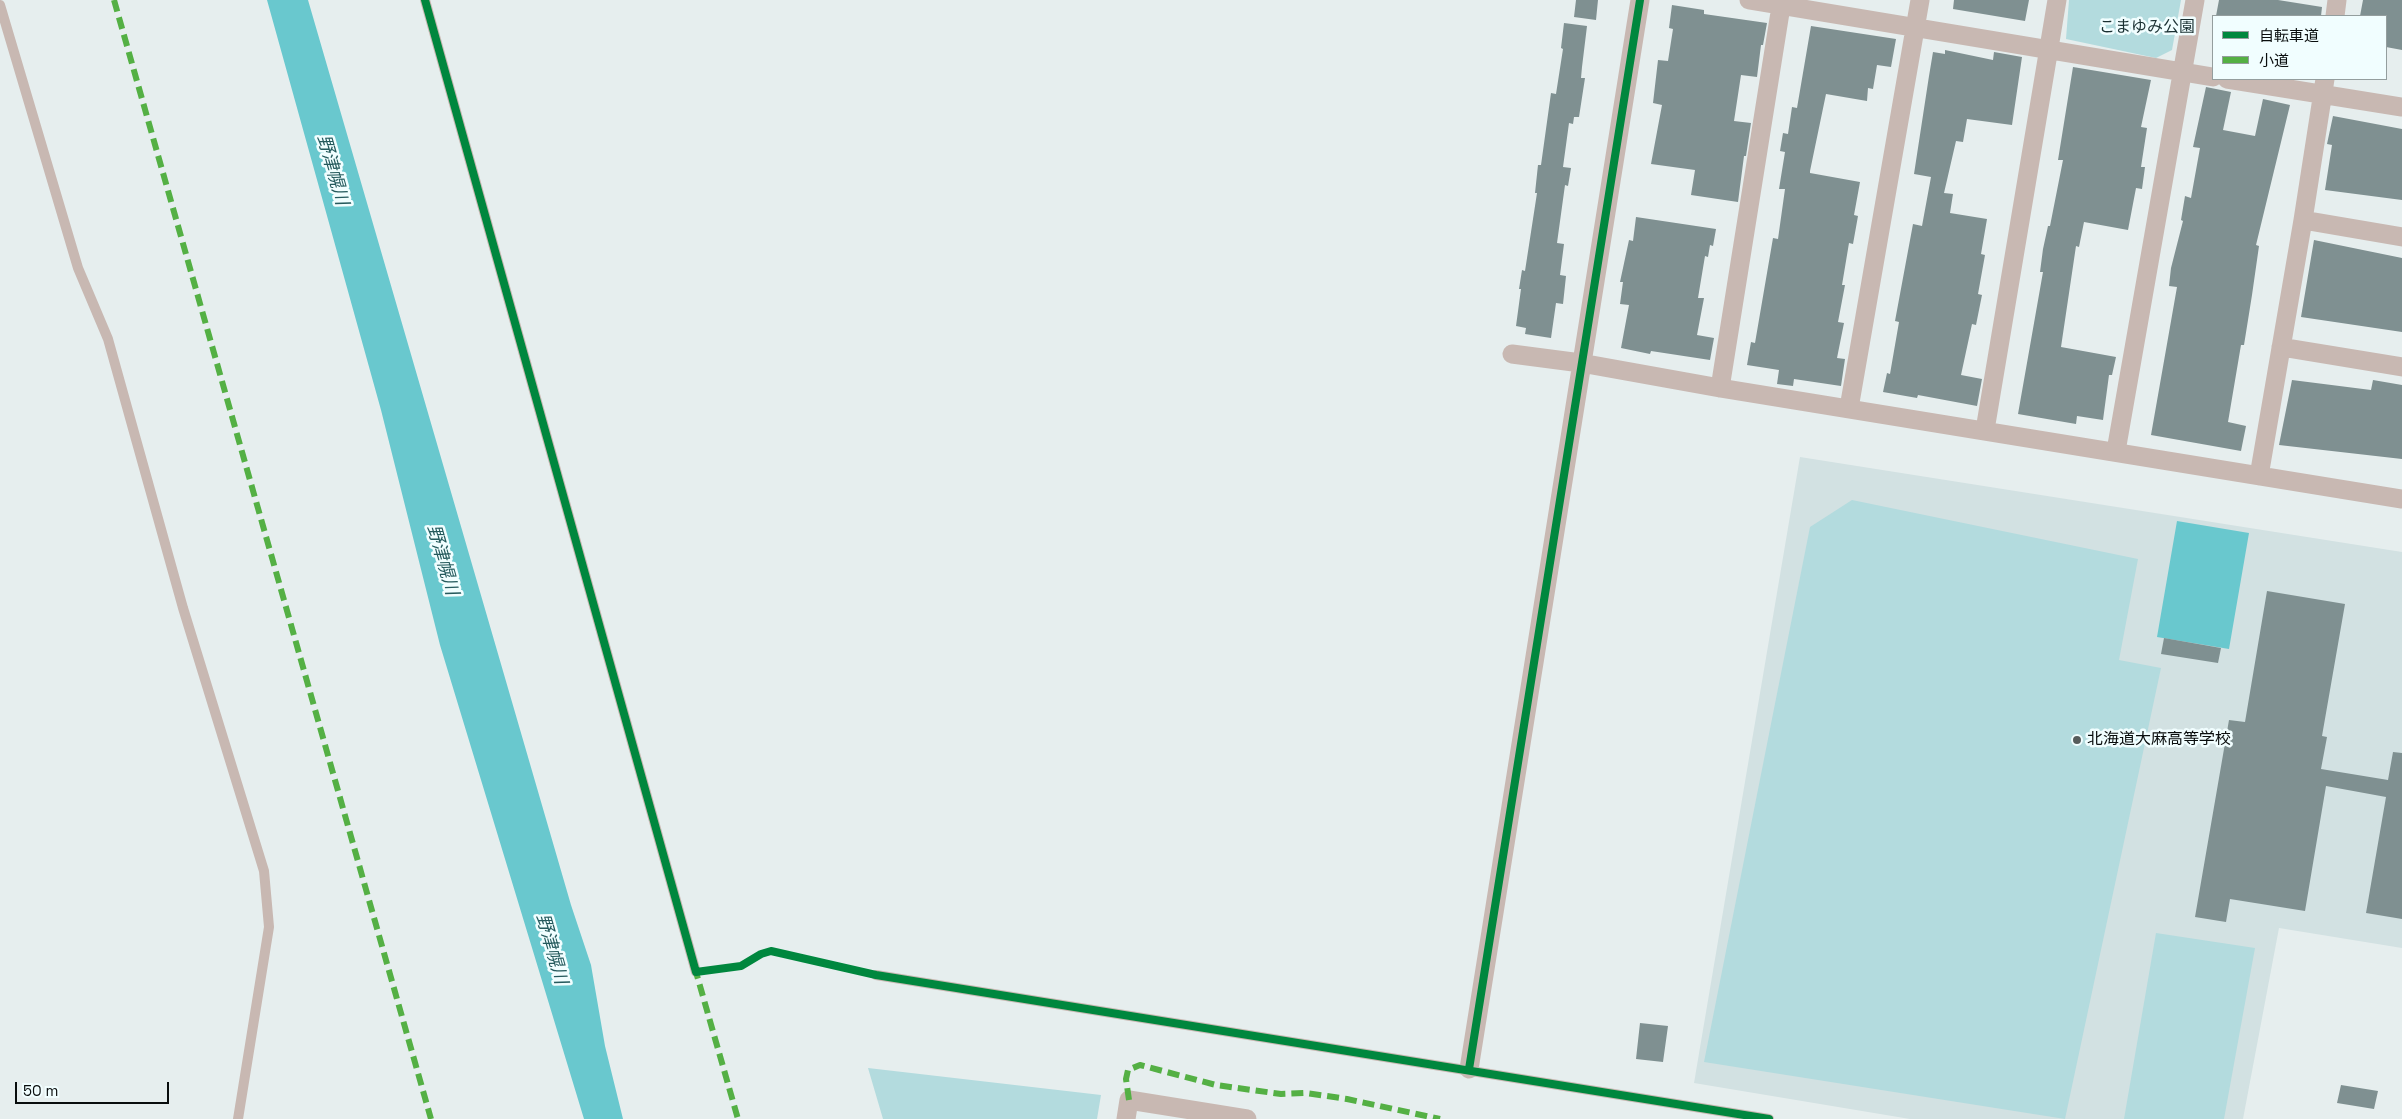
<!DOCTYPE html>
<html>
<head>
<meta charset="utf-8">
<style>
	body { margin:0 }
	#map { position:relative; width:2402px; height:1119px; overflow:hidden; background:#e6eeee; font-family:"Space Grotesk","Noto Sans JP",sans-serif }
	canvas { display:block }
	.legend { position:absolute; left:2212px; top:15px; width:175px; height:65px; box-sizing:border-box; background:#f1feff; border:1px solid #949e9e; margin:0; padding:6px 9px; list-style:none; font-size:15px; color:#090d0d }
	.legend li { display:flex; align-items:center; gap:10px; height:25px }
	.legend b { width:25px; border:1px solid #949e9e }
	.scale { position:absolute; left:15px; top:1082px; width:154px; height:22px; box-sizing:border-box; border:2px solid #090d0d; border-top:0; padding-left:6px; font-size:15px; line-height:18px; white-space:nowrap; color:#090d0d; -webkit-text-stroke:4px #f1feff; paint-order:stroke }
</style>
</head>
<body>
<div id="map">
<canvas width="2402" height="1119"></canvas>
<ul class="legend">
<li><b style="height:6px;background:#00873e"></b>自転車道</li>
<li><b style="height:6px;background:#54b044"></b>小道</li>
</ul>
<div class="scale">50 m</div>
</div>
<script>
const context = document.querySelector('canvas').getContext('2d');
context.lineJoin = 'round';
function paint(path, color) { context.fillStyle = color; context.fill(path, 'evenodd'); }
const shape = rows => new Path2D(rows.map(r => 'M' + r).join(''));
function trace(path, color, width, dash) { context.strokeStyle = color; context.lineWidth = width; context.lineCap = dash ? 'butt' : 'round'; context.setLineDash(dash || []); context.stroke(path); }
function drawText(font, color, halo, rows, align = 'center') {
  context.font = font + ' "Space Grotesk","Noto Sans JP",sans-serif'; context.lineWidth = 5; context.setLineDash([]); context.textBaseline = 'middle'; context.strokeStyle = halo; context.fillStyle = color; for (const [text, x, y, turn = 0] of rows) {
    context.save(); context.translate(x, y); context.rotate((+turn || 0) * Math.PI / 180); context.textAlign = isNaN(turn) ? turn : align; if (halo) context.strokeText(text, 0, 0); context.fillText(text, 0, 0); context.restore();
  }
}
const built = shape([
	[1800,457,2402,552,2402,948,2279,928,2243,1119,1910,1119,1694,1083]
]);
const green = shape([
	[2069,0,2181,0,2172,50,2156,58,2066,39],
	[1852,500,2138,559,2119,660,2161,668,2065,1119,1704,1062,1810,527],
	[2156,933,2255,948,2224,1119,2124,1119],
	[868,1068,1101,1095,1097,1119,883,1119]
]);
const water = shape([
	[267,0,308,0,571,905,591,965,605,1046,623,1119,584,1119,440,645,381,410],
	[2177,521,2249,533,2229,649,2157,637]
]);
const building = shape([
	[1576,0,1598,0,1596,20,1574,17],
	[1954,0,2029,0,2025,21,1953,9],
	[2219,0,2278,0,2322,7,2321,16,2216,16],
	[2363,0,2402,0,2402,50,2386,47,2386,16,2360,16],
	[1672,5,1704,10,1704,14,1767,23,1763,45,1761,45,1757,77,1741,75,1734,121,1751,123,1746,156,1744,156,1738,202,1691,195,1695,170,1651,164,1662,105,1653,103,1658,60,1668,61,1673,29,1669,28],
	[1564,23,1587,26,1582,67,1581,78,1585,78,1579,117,1574,117,1573,124,1569,123,1563,167,1571,168,1568,186,1565,185,1557,243,1564,244,1560,275,1566,276,1563,304,1556,303,1551,338,1525,334,1526,328,1516,326,1521,289,1519,289,1522,270,1525,271,1537,193,1535,193,1538,165,1541,165,1551,93,1556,94,1563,49,1561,48],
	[1811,26,1896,39,1891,67,1877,65,1873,89,1868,88,1867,101,1826,94,1810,171,1810,173,1860,182,1854,215,1858,216,1853,244,1849,243,1842,285,1845,285,1838,322,1844,323,1837,358,1845,359,1841,386,1794,379,1793,386,1777,384,1779,370,1747,365,1751,342,1755,343,1773,238,1778,239,1785,189,1779,189,1785,152,1780,151,1783,133,1788,134,1792,107,1797,108],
	[1945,50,1993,60,1994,52,2022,57,2012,125,1967,119,1963,142,1956,141,1944,193,1953,194,1950,213,1987,219,1981,254,1985,255,1978,294,1982,295,1976,325,1972,324,1961,375,1982,379,1977,406,1918,395,1917,398,1883,392,1887,373,1890,374,1899,322,1895,321,1913,224,1922,226,1931,177,1914,174,1929,76,1933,52,1945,54],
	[2073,67,2151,80,2141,127,2147,128,2141,167,2145,167,2142,189,2136,188,2128,230,2084,222,2079,247,2076,246,2061,347,2116,357,2112,375,2109,375,2103,420,2077,416,2076,424,2018,414,2043,272,2040,272,2043,249,2048,226,2050,226,2063,160,2058,160],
	[2206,87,2231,92,2223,130,2255,136,2263,99,2290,105,2256,245,2259,246,2252,295,2244,345,2241,345,2228,422,2246,426,2241,451,2151,435,2177,287,2169,286,2171,268,2183,221,2181,220,2185,196,2191,198,2200,148,2193,147],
	[2333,116,2402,129,2402,200,2325,190,2332,145,2327,144],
	[1636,217,1716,229,1713,246,1710,245,1708,257,1705,256,1698,298,1704,298,1697,335,1714,338,1710,360,1651,351,1650,354,1621,348,1629,305,1620,304,1623,282,1620,282,1629,240,1633,241],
	[2314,240,2402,258,2402,332,2301,317],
	[2292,380,2371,390,2373,380,2402,385,2402,459,2279,445],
	[2267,591,2345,604,2322,736,2327,737,2321,769,2388,780,2393,752,2402,753,2402,919,2366,913,2386,797,2326,786,2305,911,2230,899,2226,922,2195,917,2229,720,2245,722],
	[2164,638,2221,648,2218,663,2161,654],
	[1640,1023,1668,1026,1663,1062,1636,1059],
	[2341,1085,2378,1091,2374,1109,2337,1103]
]);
const service = shape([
	[425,0,696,972],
	[0,5,78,268,108,339,183,608,264,871,269,927,238,1119],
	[876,975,1769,1119]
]);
const minor = shape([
	[1749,0,2213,77],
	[2335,16,2337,0],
	[2227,79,2402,107],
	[2303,220,2402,237],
	[2281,347,2402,367],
	[1512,354,1581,363,1720,388,2402,499],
	[1720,388,1782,0],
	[1849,408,1920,0],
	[1985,430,2057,0],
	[2116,451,2195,0],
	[2259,476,2303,220,2325,79],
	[1469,1069,1640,0],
	[1126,1119,1129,1100,1247,1119]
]);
const quiet = shape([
	[114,0,431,1119],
	[701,971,696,972,738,1119],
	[1129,1100,1126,1079,1128,1070,1140,1065,1216,1085,1281,1094,1306,1093,1347,1099,1440,1119]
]);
const cycleway = shape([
	[425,0,696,972,741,966,761,954,771,951,876,975,1769,1119],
	[1469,1069,1640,0]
]);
const markers = [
	[2077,740,5,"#565c5c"]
];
const parkNames = [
	["こまゆみ公園",2147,28]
];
const poiNames = [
	["北海道大麻高等学校",2087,740]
];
const waterNames = [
	["野津幌川",332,170,74],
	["野津幌川",442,560,74],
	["野津幌川",551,949,74]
];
paint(built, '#d2e1e2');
paint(green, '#b3dbde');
paint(water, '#69c8ce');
paint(building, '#7f9091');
trace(service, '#c8b8b2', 10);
trace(minor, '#c8b8b2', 19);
trace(quiet, '#54b044', 6, [12, 6]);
trace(cycleway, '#00873e', 8);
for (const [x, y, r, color] of markers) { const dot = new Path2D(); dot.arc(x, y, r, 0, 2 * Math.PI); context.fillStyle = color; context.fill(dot); trace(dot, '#f1feff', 2); }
drawText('16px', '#1a3032', '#f1feff', parkNames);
drawText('16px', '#090d0d', '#f1feff', poiNames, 'left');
drawText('italic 18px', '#255a5d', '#f1feff', waterNames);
</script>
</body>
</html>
